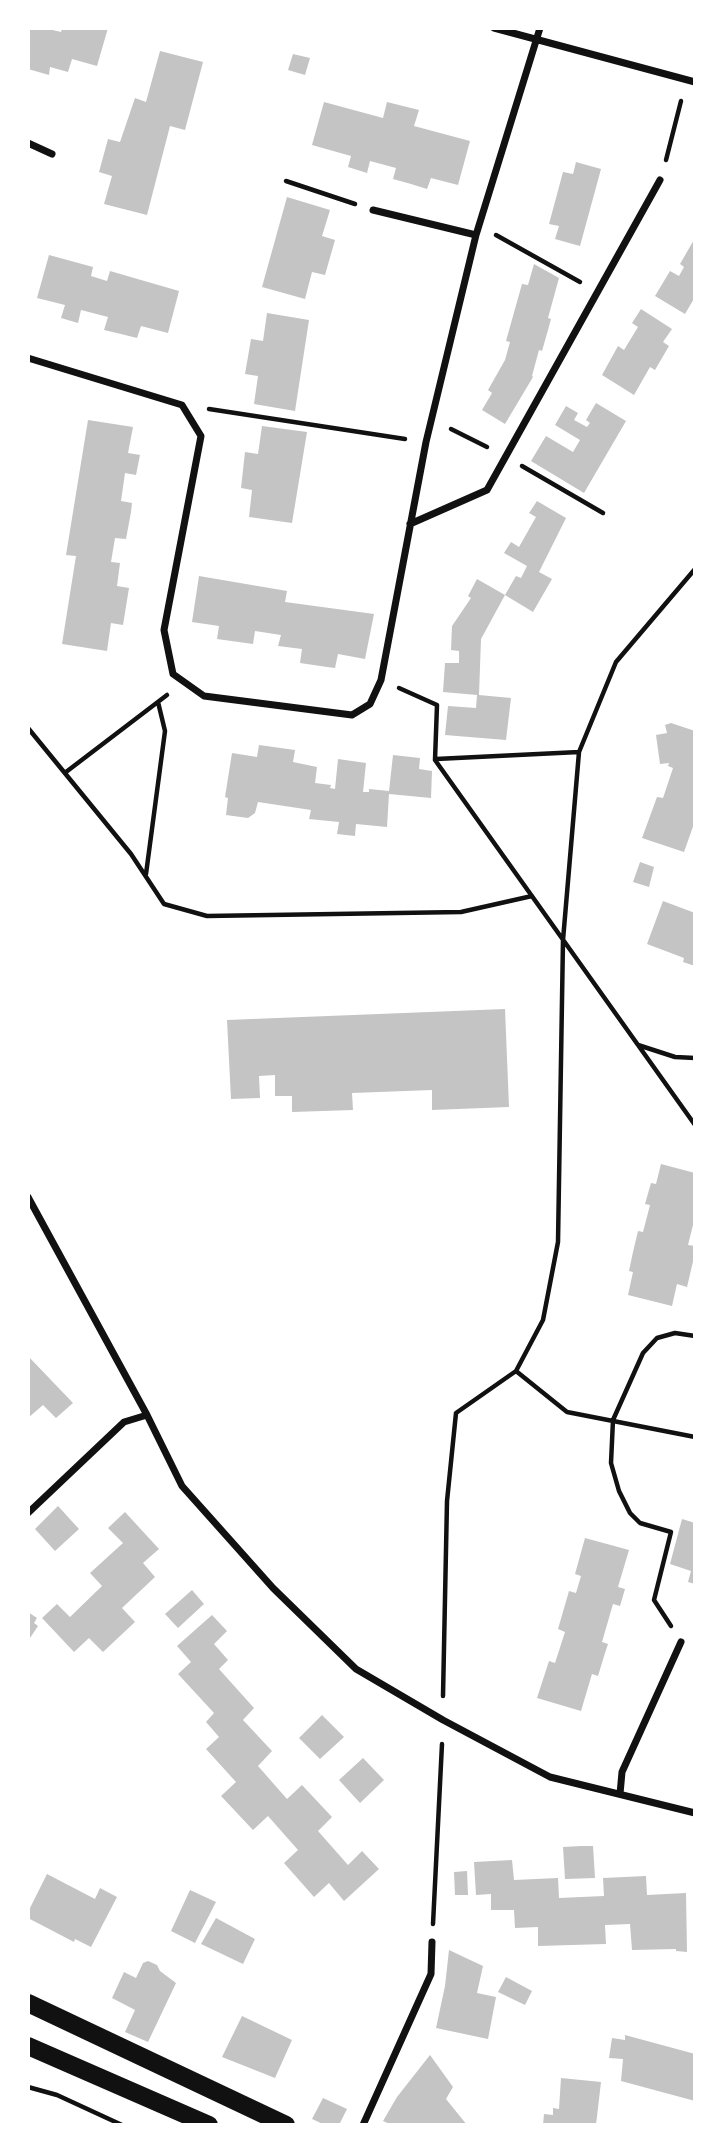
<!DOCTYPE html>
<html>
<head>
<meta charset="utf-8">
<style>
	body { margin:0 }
	#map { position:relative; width:723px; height:2153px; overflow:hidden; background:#fff; font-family:"Sofia Sans Condensed",sans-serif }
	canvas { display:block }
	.frame { position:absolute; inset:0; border:30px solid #fff; pointer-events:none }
</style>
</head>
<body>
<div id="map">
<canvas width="723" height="2153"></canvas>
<div class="frame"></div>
</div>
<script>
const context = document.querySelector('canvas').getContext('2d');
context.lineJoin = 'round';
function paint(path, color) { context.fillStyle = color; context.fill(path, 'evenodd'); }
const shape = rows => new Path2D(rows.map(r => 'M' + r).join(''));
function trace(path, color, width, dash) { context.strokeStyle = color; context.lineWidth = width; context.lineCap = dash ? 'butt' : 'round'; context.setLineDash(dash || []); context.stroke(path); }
const building = shape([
	[28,28,44,28,61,32,62,28,108,28,97,66,72,59,68,72,50,67,49,75,28,69],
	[160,51,203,62,185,130,170,126,147,215,104,204,112,176,99,172,108,139,120,142,135,98,146,102],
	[293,54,310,58,305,75,288,70],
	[324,102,383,118,387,102,419,110,414,126,470,141,458,185,431,178,427,189,411,184,393,179,396,168,370,161,367,173,348,167,351,156,312,145],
	[576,162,601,169,580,246,555,239,559,226,549,224,563,172,573,174],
	[287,197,330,210,322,236,335,240,325,275,312,272,305,299,262,287],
	[695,238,695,297,685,314,655,296,670,271,679,276,684,267,680,264],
	[49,255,93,267,91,276,107,281,110,271,179,291,168,333,141,326,137,338,121,334,104,330,108,317,81,310,78,323,61,318,65,305,37,298],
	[534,264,559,278,548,318,551,319,548,330,542,351,539,350,532,376,533,377,505,424,482,410,492,393,488,390,505,360,510,342,506,341,522,284,528,285],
	[641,309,672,329,663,342,669,346,655,370,650,367,634,395,602,375,618,346,624,350,638,327,632,323],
	[267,313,309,320,295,411,254,404,258,376,245,374,251,339,263,341],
	[596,403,626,421,584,493,531,461,546,436,573,452,580,440,555,425,566,406,578,413,574,420,587,427,590,423,586,420],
	[88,420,133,427,128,453,140,455,136,475,125,473,121,501,132,503,131,512,126,539,115,538,111,562,120,563,117,586,129,588,123,625,111,623,107,651,62,644,76,556,66,555],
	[262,426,307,432,292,523,249,517,252,490,241,488,245,452,258,454],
	[537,501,566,518,539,572,552,579,533,612,505,595,481,639,479,695,511,698,506,740,445,735,448,706,476,708,477,695,443,692,445,663,459,663,459,651,451,650,452,626,471,598,468,596,477,579,505,595,516,576,521,578,527,566,504,553,511,542,519,547,536,517,529,513],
	[199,576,287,591,285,602,374,614,365,659,338,654,335,668,327,667,300,663,302,649,278,646,281,635,255,631,253,644,217,639,219,626,192,622],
	[671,723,695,731,695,821,684,852,642,838,657,797,663,798,673,768,668,766,669,763,660,764,656,735,667,733,665,725],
	[259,745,295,750,293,762,317,767,315,783,331,785,330,788,335,789,338,759,366,763,363,792,369,792,369,789,389,791,393,755,420,758,419,769,432,771,431,798,389,794,387,827,356,824,355,836,337,834,339,822,309,819,311,810,258,802,255,813,248,818,226,815,228,798,225,797,232,753,257,757],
	[640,862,654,867,649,887,633,882],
	[663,901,695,913,695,966,683,962,684,958,647,944],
	[505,1009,509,1107,432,1110,432,1090,352,1093,353,1110,292,1112,292,1096,275,1096,275,1075,259,1076,260,1098,231,1099,227,1020],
	[661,1164,695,1173,695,1217,688,1245,695,1246,695,1253,687,1287,677,1284,672,1306,628,1295,633,1272,629,1271,633,1252,638,1231,643,1232,650,1205,645,1204,651,1183,656,1184],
	[28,1356,73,1403,56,1418,43,1405,28,1418],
	[58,1506,79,1529,55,1551,35,1529],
	[125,1512,159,1549,143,1563,155,1577,122,1608,135,1622,103,1652,89,1638,74,1652,42,1618,57,1604,70,1617,102,1586,90,1573,123,1543,108,1528],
	[682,1519,695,1523,695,1584,688,1582,691,1571,670,1564],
	[585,1538,629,1550,618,1587,625,1589,620,1606,613,1604,602,1642,608,1644,605,1653,598,1676,592,1674,581,1711,537,1698,549,1661,555,1663,565,1632,558,1629,569,1591,576,1593,581,1576,575,1574],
	[192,1590,204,1604,178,1628,165,1614],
	[28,1612,37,1618,34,1623,38,1626,28,1641],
	[212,1615,227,1631,214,1644,228,1660,219,1669,254,1708,243,1720,272,1751,258,1766,287,1799,302,1785,332,1817,318,1831,348,1865,362,1851,379,1869,344,1901,329,1883,314,1897,284,1863,298,1850,268,1816,253,1830,221,1796,236,1782,206,1749,219,1737,206,1722,214,1713,178,1674,191,1662,177,1646],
	[322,1715,344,1737,320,1759,299,1738],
	[363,1758,384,1780,360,1803,339,1780],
	[581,1846,593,1846,595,1878,565,1879,563,1847],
	[512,1860,514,1880,558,1878,559,1898,604,1896,603,1878,646,1876,647,1895,686,1893,687,1952,676,1951,676,1949,632,1950,630,1924,605,1925,606,1944,538,1946,538,1927,515,1928,514,1910,491,1910,491,1894,476,1895,474,1862],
	[467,1871,468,1895,455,1895,454,1872],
	[47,1874,95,1899,100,1888,117,1897,91,1947,75,1939,74,1942,28,1918,28,1912],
	[190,1890,216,1902,195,1943,171,1931],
	[216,1918,255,1939,243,1964,201,1944],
	[449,1950,483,1966,477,1993,496,1997,488,2039,436,2028,445,1986],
	[148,1961,157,1965,160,1971,176,1983,148,2042,125,2032,135,2010,112,1998,124,1972,136,1978,143,1963],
	[506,1977,532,1991,525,2005,498,1992],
	[242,2016,292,2040,275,2078,222,2057],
	[625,2035,695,2054,695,2101,621,2081,623,2059,609,2058,612,2038,625,2040],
	[430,2055,453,2087,446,2099,467,2125,392,2125,383,2121,397,2097],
	[561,2078,601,2082,596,2125,543,2125,544,2114,553,2115,553,2108,559,2109],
	[323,2098,347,2109,339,2125,325,2125,312,2119]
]);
const path = shape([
	[666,160,681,101],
	[286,181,355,204],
	[496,235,580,282],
	[209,409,405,439],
	[451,429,487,447],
	[522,466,603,513],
	[399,688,437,705,435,760,695,1125],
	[28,728,131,854,164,904,207,916,461,912,532,896],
	[436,759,579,752],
	[66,772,167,695],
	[146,874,165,731,158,702],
	[638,1045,675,1057,695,1058],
	[516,1371,567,1412,695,1437],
	[671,1626,654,1600,671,1532,640,1523,630,1513,619,1491,611,1463,613,1420,643,1353,657,1338,675,1333,695,1336],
	[443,1696,447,1501,456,1413,516,1371,543,1320,558,1242,563,940,579,752,616,662,695,569],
	[433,1924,442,1744],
	[28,2087,57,2095,122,2125]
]);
const minor = shape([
	[494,28,695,82],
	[28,143,52,154],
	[373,210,476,235],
	[28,358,182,405,201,436,164,630,173,674,204,696,352,715,370,704,381,680,426,442,476,235,540,28],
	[410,524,487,490,660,180],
	[28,1197,147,1415,182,1486,273,1588,356,1669,443,1720,550,1777,695,1813],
	[28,1513,124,1422,147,1415],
	[620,1794,622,1772,681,1642],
	[363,2125,431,1974,432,1942]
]);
const primary = shape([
	[28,2003,286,2125],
	[28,2046,209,2125]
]);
paint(building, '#c4c4c4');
trace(path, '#111', 4.5);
trace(minor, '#111', 7);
trace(primary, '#111', 18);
</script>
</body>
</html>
